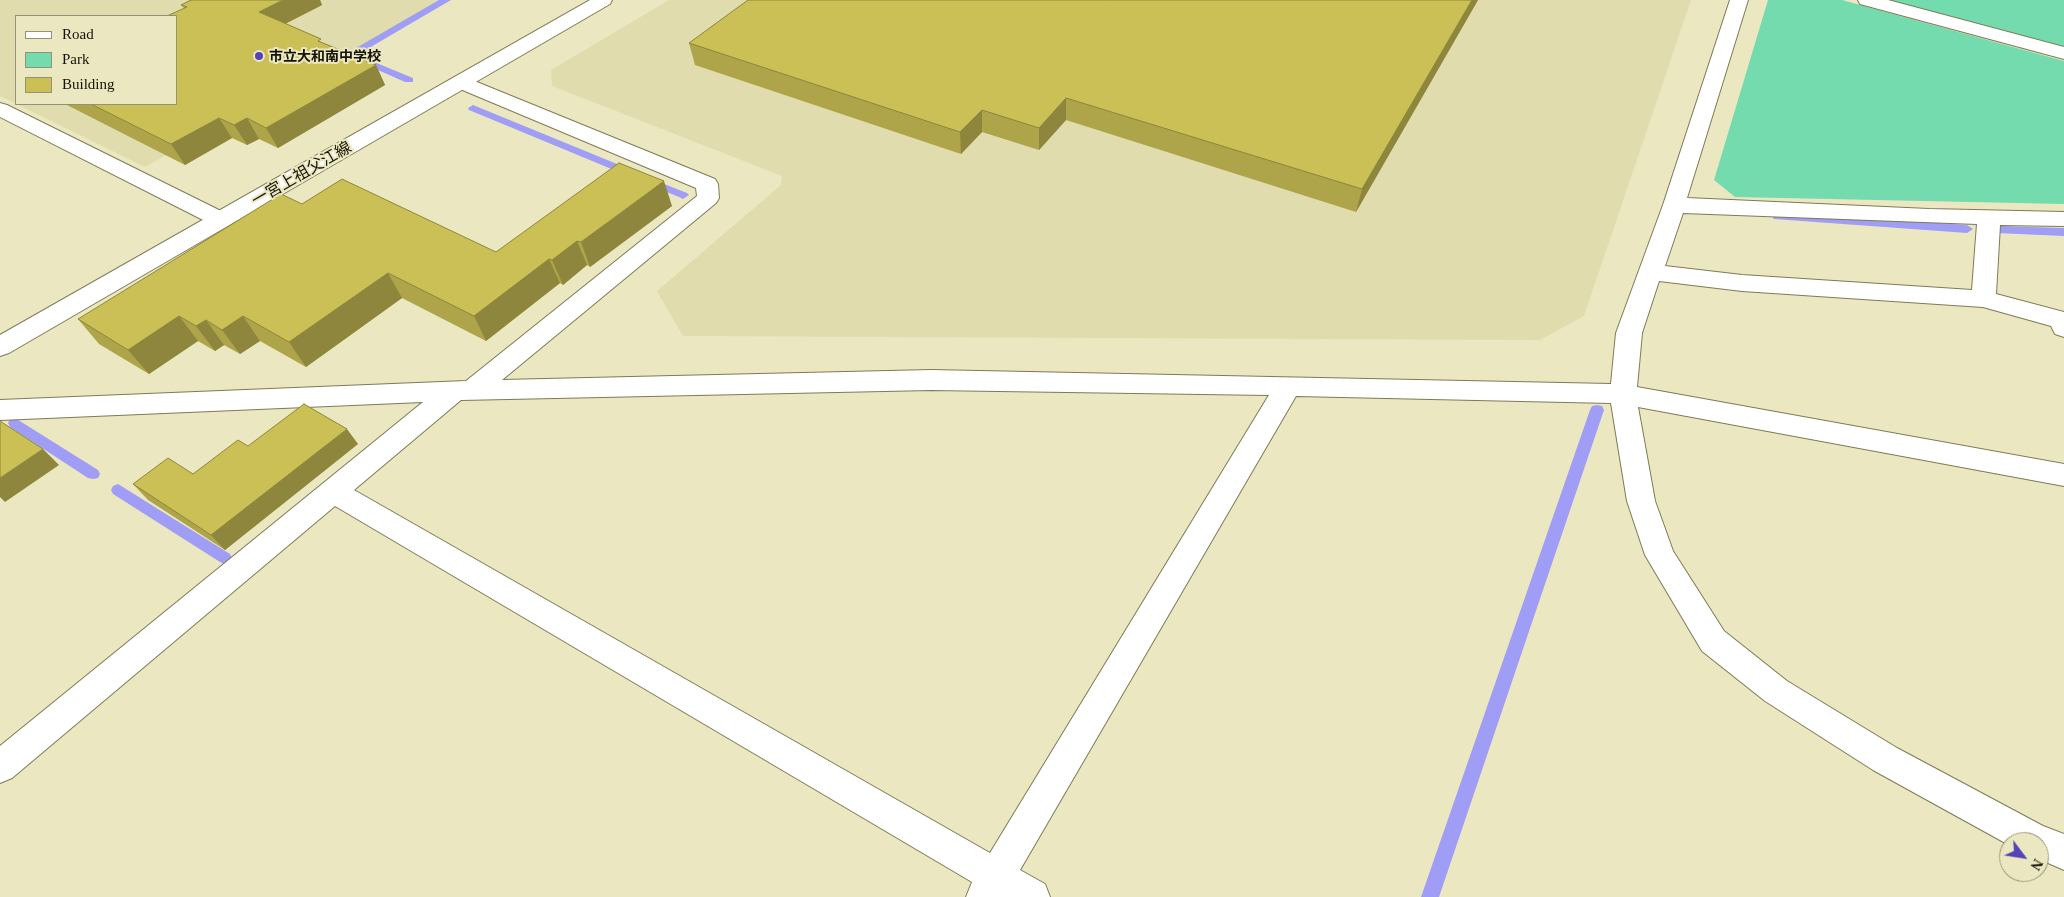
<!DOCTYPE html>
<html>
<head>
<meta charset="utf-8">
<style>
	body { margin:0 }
	#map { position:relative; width:2064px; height:897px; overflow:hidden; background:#ebe8c1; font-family:Georgia,serif }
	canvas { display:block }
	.legend { position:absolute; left:15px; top:15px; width:162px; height:90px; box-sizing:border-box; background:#ebe8c1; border:1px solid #959376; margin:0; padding:6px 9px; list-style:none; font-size:15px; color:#141305 }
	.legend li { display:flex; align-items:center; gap:10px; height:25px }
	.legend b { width:25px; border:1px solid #959376 }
	.north { position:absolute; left:1999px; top:832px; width:50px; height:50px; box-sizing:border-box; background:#ebe8c1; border:1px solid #959376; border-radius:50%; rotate:121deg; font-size:14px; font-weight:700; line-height:20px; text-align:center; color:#141305 }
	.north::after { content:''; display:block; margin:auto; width:18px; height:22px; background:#5543bb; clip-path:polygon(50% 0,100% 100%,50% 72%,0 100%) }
</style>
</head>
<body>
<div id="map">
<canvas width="2064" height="897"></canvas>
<ul class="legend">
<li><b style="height:6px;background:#fff"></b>Road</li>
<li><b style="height:14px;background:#74dbaf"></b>Park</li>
<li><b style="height:14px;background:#cac056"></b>Building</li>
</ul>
<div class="north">N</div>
</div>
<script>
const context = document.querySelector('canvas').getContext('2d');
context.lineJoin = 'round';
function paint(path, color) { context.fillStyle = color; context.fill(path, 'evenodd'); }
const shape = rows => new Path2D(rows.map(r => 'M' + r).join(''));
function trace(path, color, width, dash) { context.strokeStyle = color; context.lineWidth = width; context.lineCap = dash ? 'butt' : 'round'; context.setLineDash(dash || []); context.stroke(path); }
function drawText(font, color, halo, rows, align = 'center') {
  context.font = font + ' Georgia,"Noto Sans JP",serif'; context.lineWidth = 4; context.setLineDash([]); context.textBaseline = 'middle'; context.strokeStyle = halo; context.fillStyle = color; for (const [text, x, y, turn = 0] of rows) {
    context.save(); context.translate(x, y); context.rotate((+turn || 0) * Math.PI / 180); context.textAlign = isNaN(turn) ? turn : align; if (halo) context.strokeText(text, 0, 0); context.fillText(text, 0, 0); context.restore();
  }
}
const built = shape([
	[0,0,442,0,145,167,0,96],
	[16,16,176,16,176,104,16,104],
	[669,0,1691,0,1584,316,1540,340,683,336,657,291,781,185,782,176,552,86,551,70]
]);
const green = shape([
	[1768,0,1842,0,2064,61,2064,204,1735,197,1714,180],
	[1888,0,2064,0,2064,47]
]);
const stream = shape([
	[439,0,451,0,357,55,413,78,413,82,405,82,344,55,439,0],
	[473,105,634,171,635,173,630,176,626,175,469,110,468,108,473,105],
	[649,178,687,193,689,195,683,199,679,197,645,183,643,181,649,178],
	[1778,212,1967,225,1973,229,1967,233,1774,219,1772,216,1778,212],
	[2000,226,2064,228,2064,236,1996,233,1994,230,1996,227,2000,226],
	[1597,405,1602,406,1604,410,1439,897,1421,897,1590,410,1592,406,1597,405],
	[15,418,98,470,100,474,98,478,93,479,88,478,10,427,8,423,10,419,15,418],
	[118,484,230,554,232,558,230,562,225,564,220,562,113,494,111,490,113,486,118,484]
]);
const street = shape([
	[1730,0,1748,0,1687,198,1929,209,2064,212,2064,226,2000,225,1996,294,2064,312,2064,337,2055,334,2051,326,1983,307,1742,291,1659,281,1642,333,1637,387,2064,464,2064,486,1638,407,1655,501,1673,551,1724,631,1787,681,1897,748,2043,826,2064,834,2064,870,2039,859,2039,842,2009,842,2009,845,1873,770,1765,701,1702,651,1645,555,1627,501,1611,403,1296,396,1020,870,1045,884,1050,897,966,897,972,882,335,506,12,778,0,783,0,746,423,402,0,420,0,400,466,381,697,196,696,188,453,86,450,82,453,78,460,76,467,78,715,179,718,184,719,198,716,203,502,380,931,370,1611,384,1616,333,1663,205,1730,0],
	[1683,213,1977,224,1972,290,1742,275,1665,266,1683,213],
	[931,390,1269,395,990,853,354,490,461,400,931,390],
	[1858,0,1888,0,2064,47,2064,59,1860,4,1858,0],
	[0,103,7,105,229,215,232,220,229,225,221,227,213,225,0,117,0,103]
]);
const secondary = shape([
	[590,0,612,0,610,4,9,353,0,356,0,335,590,0]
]);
const wall = shape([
	[191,0,320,0,322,5,285,24,323,43,376,65,385,85,278,148,259,139,247,145,232,138,185,165,65,104,176,104,184,8,181,5],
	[1478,0,1356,212,1066,120,1039,150,982,132,961,154,695,65,689,43],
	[302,204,496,252,672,206,590,267,587,265,563,285,560,283,486,341,402,298,306,367,260,341,240,354,224,345,215,351,198,341,149,374,99,344,78,319],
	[358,444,225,550,148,500,133,484,193,474,248,446]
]);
const shadedWall = shape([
	[283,0,320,0,322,5,269,32,259,12],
	[1472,0,1478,0,1356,212,1362,189],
	[376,65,385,85,278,148,266,128],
	[1066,98,1066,120,1039,150,1039,128],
	[982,110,982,132,961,154,960,132],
	[219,118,232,138,185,165,171,144],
	[247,118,259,139,247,145,234,125],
	[664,181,672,206,590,267,581,242],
	[577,241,587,265,563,285,552,260],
	[549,259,560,283,486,341,474,316],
	[388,273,402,298,306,367,289,342],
	[179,316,198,341,149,374,128,350],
	[243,316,260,341,240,354,222,330],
	[206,320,224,345,215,351,196,326],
	[347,429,358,444,225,550,211,535],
	[43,449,59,465,5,502,0,497,0,478]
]);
const building = shape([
	[191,0,283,0,259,12,321,39,318,41,376,65,266,128,247,118,234,125,219,118,171,144,91,104,176,104,176,16,167,16,187,7,181,5,191,0],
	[748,0,1472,0,1362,189,1066,98,1039,128,982,110,960,132,689,43,748,0],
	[619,163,664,181,581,242,577,241,552,260,549,259,474,316,388,273,289,342,243,316,222,330,206,320,196,326,179,316,128,350,78,319,281,194,302,204,342,179,496,252,619,163],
	[304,404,347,429,211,535,133,484,168,458,193,474,238,440,248,446,304,404],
	[0,421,43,449,0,478,0,421]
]);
const markers = [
	[259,56,5,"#5543bb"]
];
const farPoinames = [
	["市立大和南中学校",269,56]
];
const streetNames = [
	["一宮上祖父江線",301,173,-30]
];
paint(built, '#e0dcad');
paint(green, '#74dbaf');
paint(stream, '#9f9df6');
trace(street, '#7d7b57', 2);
trace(secondary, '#7d7b57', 2);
paint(street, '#fff');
paint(secondary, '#fff');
paint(wall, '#aea54a');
paint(shadedWall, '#8d863c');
paint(building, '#cac056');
trace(building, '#8d863c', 1);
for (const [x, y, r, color] of markers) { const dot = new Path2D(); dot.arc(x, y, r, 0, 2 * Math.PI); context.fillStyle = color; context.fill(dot); trace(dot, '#ebe8c1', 2); }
drawText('bold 14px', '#141305', '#ebe8c1', farPoinames, 'left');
drawText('16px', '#141305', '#ebe8c1', streetNames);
</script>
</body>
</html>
